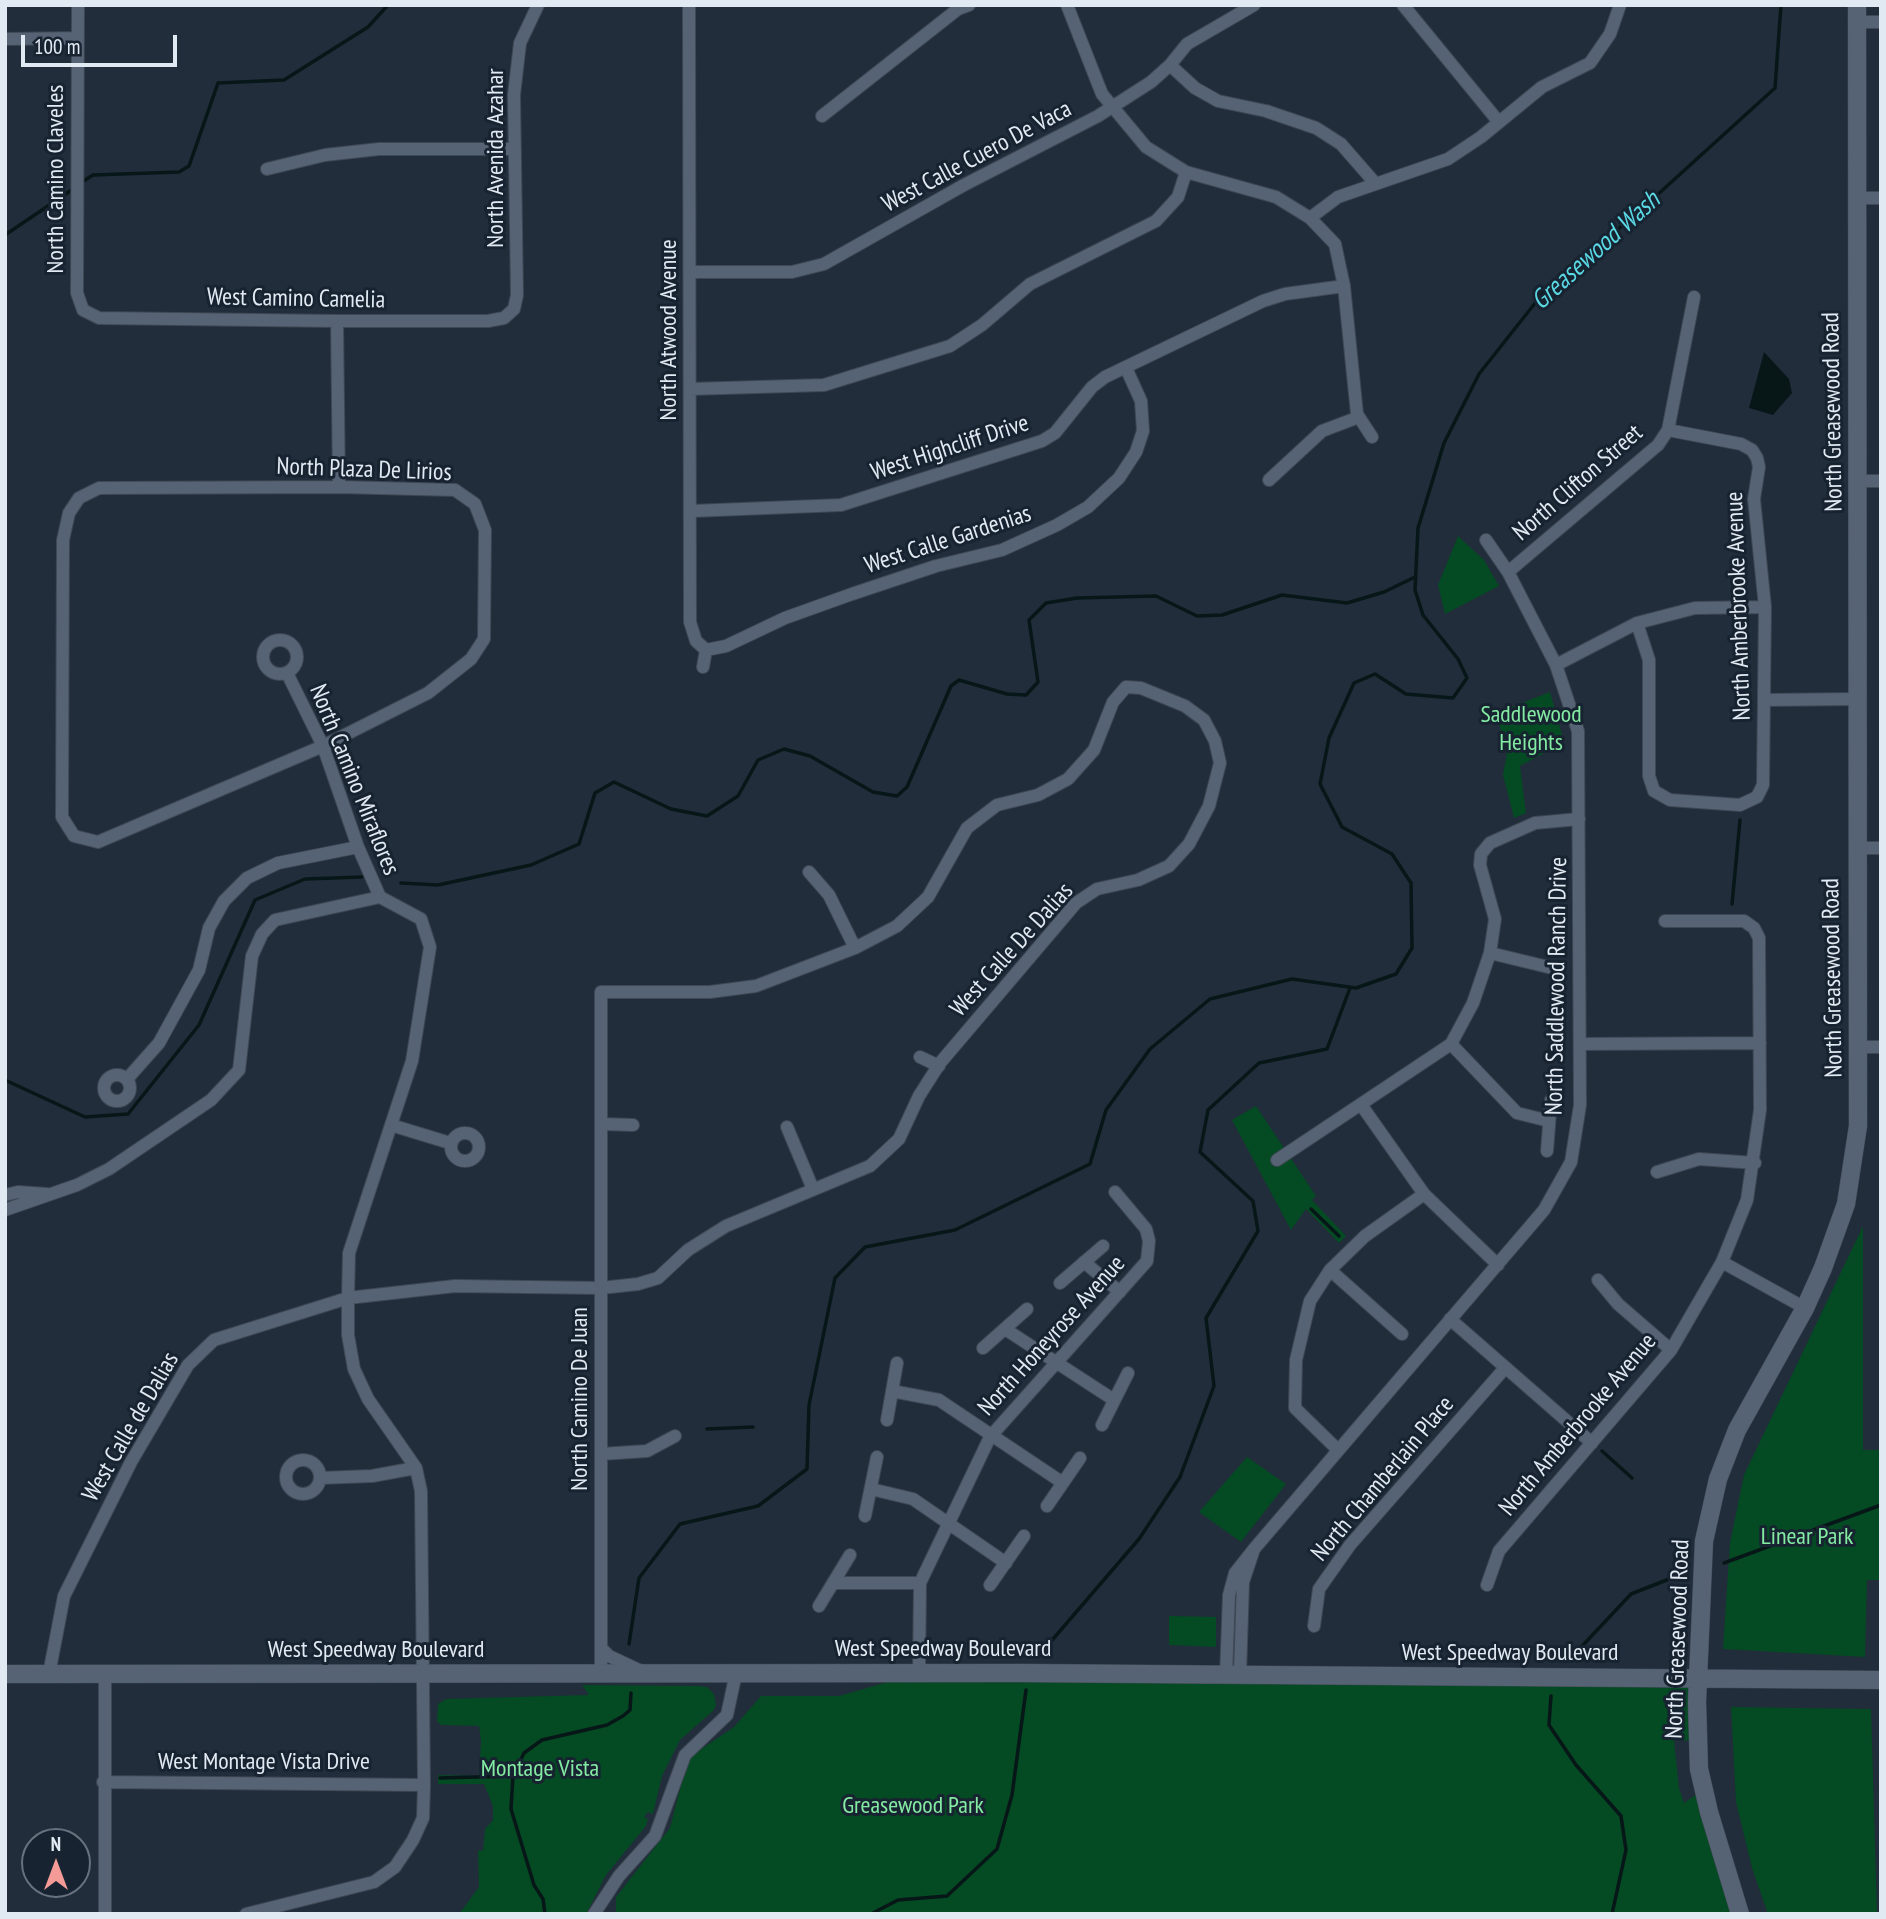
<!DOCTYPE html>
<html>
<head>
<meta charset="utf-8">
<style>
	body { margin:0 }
	#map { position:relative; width:1886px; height:1919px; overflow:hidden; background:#222d3b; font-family:"PT Sans Narrow",sans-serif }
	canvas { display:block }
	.frame { position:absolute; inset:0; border:7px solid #e1e9f2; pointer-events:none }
	.north { position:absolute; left:21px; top:1828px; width:70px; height:70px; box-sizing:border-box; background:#182331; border:2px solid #68727e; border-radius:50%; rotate:0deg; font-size:19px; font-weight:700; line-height:28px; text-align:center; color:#e1e9f2 }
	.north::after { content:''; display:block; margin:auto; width:24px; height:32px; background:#f59b97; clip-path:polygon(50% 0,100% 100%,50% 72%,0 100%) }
	.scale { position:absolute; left:21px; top:35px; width:156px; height:32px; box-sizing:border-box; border:4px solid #e1e9f2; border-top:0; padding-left:9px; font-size:21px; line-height:24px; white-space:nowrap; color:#e1e9f2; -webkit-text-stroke:5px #182331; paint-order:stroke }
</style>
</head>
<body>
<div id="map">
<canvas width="1886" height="1919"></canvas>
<div class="frame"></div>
<div class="north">N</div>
<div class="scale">100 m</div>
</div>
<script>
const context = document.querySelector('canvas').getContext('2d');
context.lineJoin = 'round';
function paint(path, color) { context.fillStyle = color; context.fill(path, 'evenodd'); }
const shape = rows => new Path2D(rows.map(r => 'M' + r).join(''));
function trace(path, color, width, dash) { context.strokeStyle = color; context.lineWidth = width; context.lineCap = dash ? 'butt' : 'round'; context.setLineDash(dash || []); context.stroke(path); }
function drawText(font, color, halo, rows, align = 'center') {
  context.font = font + ' "PT Sans Narrow",sans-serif'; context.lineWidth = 6; context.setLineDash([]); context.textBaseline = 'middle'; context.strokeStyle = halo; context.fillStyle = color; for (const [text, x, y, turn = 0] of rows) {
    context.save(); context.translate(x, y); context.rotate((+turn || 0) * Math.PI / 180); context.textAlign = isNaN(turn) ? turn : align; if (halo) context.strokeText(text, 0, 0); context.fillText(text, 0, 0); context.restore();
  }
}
const green = shape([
	[1458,536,1484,560,1499,586,1445,614,1438,585],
	[1550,692,1564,742,1520,766,1526,813,1514,818,1503,775,1507,753,1496,713],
	[1256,1106,1316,1196,1312,1200,1346,1236,1339,1243,1306,1209,1291,1230,1232,1120],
	[1863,1226,1863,1450,1881,1450,1881,1580,1867,1580,1865,1657,1723,1649,1730,1543,1744,1475],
	[1247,1457,1286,1484,1241,1542,1199,1512],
	[1169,1616,1216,1617,1216,1647,1169,1645],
	[919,1673,1698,1687,1700,1741,1674,1740,1679,1788,1684,1803,1703,1790,1747,1914,616,1914,616,1897,670,1828,688,1758,734,1727,761,1696,839,1696],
	[582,1685,698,1686,707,1687,714,1694,716,1705,714,1710,680,1740,662,1776,653,1814,648,1812,644,1817,648,1819,646,1826,606,1875,586,1914,459,1914,479,1887,478,1850,483,1851,485,1829,493,1820,493,1806,484,1784,438,1784,438,1775,479,1776,481,1741,479,1726,441,1725,437,1721,438,1704,446,1699,589,1695],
	[1731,1707,1871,1709,1877,1914,1768,1914,1752,1868,1736,1802]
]);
const water = shape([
	[1764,352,1789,379,1792,393,1773,415,1749,408]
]);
const stream = shape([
	[82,182,93,175,179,172,189,166,218,83,284,80,368,27,388,5],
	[5,235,73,189],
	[401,883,438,885,531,865,579,844,595,793,614,782,671,809,707,816,738,796,758,760,784,749,810,756,873,792,897,796,907,787,951,686,959,680,1007,694,1026,695,1038,682,1029,620,1046,603,1077,598,1156,596,1197,616,1222,615,1282,595,1347,603,1384,592,1415,577],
	[1732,904,1740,820],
	[5,1080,85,1117,128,1114,199,1025,255,900,305,879,362,877],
	[1311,1209,1339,1236],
	[707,1429,753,1427],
	[1602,1451,1632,1478],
	[1724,1563,1881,1505],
	[629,1644,639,1578,680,1524,758,1506,807,1469,809,1405,835,1278,865,1247,955,1230,1090,1164,1106,1110,1150,1049,1210,999,1292,979,1356,988,1396,974,1412,948,1411,883,1392,854,1342,827,1320,784,1329,738,1354,683,1375,674,1406,694,1453,698,1467,678,1458,659,1423,615,1415,590,1418,528,1444,443,1479,374,1547,288,1634,216,1775,88,1781,5],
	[1041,1653,1139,1539,1180,1477,1214,1386,1206,1318,1258,1231,1253,1201,1200,1152,1208,1110,1259,1063,1327,1049,1350,988],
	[1569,1660,1631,1594,1682,1574],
	[1551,1696,1549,1725,1576,1765,1621,1816,1626,1850,1612,1914],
	[440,1778,513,1776],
	[545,1914,543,1899,534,1885,511,1809,513,1776,524,1753,542,1740,607,1725,623,1716,630,1710,631,1693],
	[871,1914,898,1900,947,1896,997,1849,1012,1795,1026,1690]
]);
const street = shape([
	[78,5,77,293,83,310,99,318,337,321,488,321,504,318,514,309,517,295,514,95,520,43,538,5],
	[689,5,690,622,696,641,706,650],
	[1067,5,1102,94,1146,147,1186,172,1276,197,1310,218,1335,244,1344,286,1357,414,1372,437],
	[1403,5,1498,121],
	[1857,22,1881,22],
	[5,39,78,38],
	[1170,65,1195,88,1218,101,1266,111,1316,128,1341,144,1375,183],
	[822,116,958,9,969,5],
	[267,169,325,155,379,149,515,149],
	[1855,198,1881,198],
	[1310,218,1338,197,1448,159,1481,137,1542,87,1590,63,1610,34,1620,5],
	[690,272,792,272,824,264,964,185,1098,116,1151,82,1170,65,1187,44,1254,5],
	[337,321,339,487],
	[690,389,824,385,950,346,982,325,1030,284,1156,221,1178,197,1186,172],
	[1269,480,1322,431,1359,417],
	[1860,481,1881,481],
	[339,487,455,490,475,504,485,530,484,639,471,659,428,693,323,746,98,842,74,836,62,817,63,540,69,513,79,498,99,488,339,487],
	[692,511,841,505,1042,441,1055,433,1092,387,1105,377,1263,301,1285,294,1344,286],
	[1508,572,1658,445,1668,430,1694,297],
	[1637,623,1649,660,1649,776,1654,791],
	'263 657a17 17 0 1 1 34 0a17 17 0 1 1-34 0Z',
	[706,650,726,646,785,618,852,594,936,566,1002,550,1057,525,1088,507,1119,478,1136,452,1143,431,1141,401,1126,368],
	[1556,665,1637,623,1695,608,1765,607],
	[703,667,706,650],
	[1764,700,1856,699],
	[1654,791,1670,800,1740,805,1757,797,1763,785,1765,607,1754,499,1759,467,1757,458,1752,450,1741,444,1668,430],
	[1856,848,1881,848],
	[809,872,829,895,855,948],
	[1490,953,1552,968],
	[1451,1044,1517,1113,1549,1121],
	[1580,1044,1760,1043],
	[1859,1047,1881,1047],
	[920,1057,939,1066],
	'104 1088a13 13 0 1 1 26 0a13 13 0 1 1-26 0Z',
	[127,1079,159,1043,199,970,209,928,224,901,247,878,278,863,358,847],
	[1362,1106,1424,1194,1498,1265],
	[602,1124,633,1125],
	[391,1125,450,1143],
	[787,1127,813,1189],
	'451 1147a14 14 0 1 1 28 0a14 14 0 1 1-28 0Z',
	[1547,1151,1551,1100],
	[1277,1160,1451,1044,1473,1003,1490,953,1495,919,1480,865,1481,854,1490,843,1535,823,1579,819],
	[1657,1172,1699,1159,1755,1163],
	[5,1195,18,1192,47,1194],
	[5,1210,77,1185,109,1169,211,1100,239,1070,252,956,262,934,275,920,380,897],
	[1084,1262,1120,1292],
	[1722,1262,1805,1308],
	[1330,1270,1402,1334],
	[1598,1280,1618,1304,1671,1350],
	[1060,1283,1103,1246],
	[1450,1319,1592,1443],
	[1005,1329,1114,1400],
	[983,1348,1027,1309],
	[892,1391,939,1400,1063,1483],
	[887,1420,897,1363],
	[1102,1425,1128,1373],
	[1338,1450,1295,1408,1296,1360,1310,1301,1330,1270,1365,1236,1424,1194],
	[601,1454,647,1451,675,1436],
	'286 1477a17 17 0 1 1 34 0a17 17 0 1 1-34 0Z',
	[320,1478,372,1476,416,1468],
	[871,1489,913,1499,1006,1563],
	[1047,1506,1080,1458],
	[865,1516,877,1457],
	[1254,1549,1544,1210,1571,1162,1580,1105,1578,731,1556,665,1508,572,1486,540],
	[833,1583,920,1583],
	[990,1585,1024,1536],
	[1487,1585,1499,1551,1671,1350,1722,1262,1747,1200,1760,1110,1759,938,1754,928,1744,921,1665,921],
	[819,1606,850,1555],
	[1314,1626,1319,1589,1350,1545,1505,1368],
	[601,1648,609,1656,641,1671],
	[919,1673,920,1583,990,1437,1147,1261,1149,1241,1146,1229,1115,1192],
	[49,1674,64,1596,131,1462,188,1365,214,1340,348,1298,455,1286,601,1288,638,1284,658,1278,688,1250,726,1226,870,1166,899,1139,919,1096,940,1063,1076,903,1097,889,1138,880,1169,866,1189,844,1209,806,1220,763,1215,741,1204,720,1185,706,1141,688,1126,687],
	[105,1675,105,1914],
	[601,1675,601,992,710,992,756,986,855,948,897,926,928,897,967,828,997,805,1038,795,1068,779,1094,750,1113,702,1126,687],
	[1226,1676,1229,1595,1235,1573,1254,1549,1243,1582,1240,1675],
	[103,1782,424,1785],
	[246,1914,374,1882,395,1867,413,1840,423,1818,424,1785,421,1491,416,1468,368,1399,354,1369,348,1335,348,1298,349,1253,412,1061,430,947,421,919,380,897,358,847,323,746,287,673],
	[594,1914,619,1876,655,1836,685,1755,727,1715,736,1673]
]);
const secondary = shape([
	[5,1674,1022,1673,1881,1680],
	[1740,1914,1709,1812,1699,1769,1697,1702,1704,1541,1718,1479,1737,1430,1805,1308,1823,1268,1846,1204,1858,1126,1857,5]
]);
const streetNames = [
	["West Calle Cuero De Vaca",977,157,-28],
	["North Avenida Azahar",496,158,-90],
	["North Camino Claveles",56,179,-90],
	["West Camino Camelia",296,299,1],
	["North Atwood Avenue",669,330,-90],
	["North Greasewood Road",1833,412,-91],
	["West Highcliff Drive",950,448,-18],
	["North Plaza De Lirios",364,470,2],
	["North Clifton Street",1578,483,-41],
	["West Calle Gardenias",948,540,-18],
	["North Amberbrooke Avenue",1739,606,-92],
	["North Camino Miraflores",354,780,68],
	["West Calle De Dalias",1012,950,-48],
	["North Greasewood Road",1833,978,-91],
	["North Saddlewood Ranch Drive",1557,986,-89],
	["North Honeyrose Avenue",1052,1336,-48],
	["North Camino De Juan",580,1399,-90],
	["North Amberbrooke Avenue",1578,1425,-50],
	["West Calle de Dalias",131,1427,-60],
	["North Chamberlain Place",1383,1479,-50],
	["North Greasewood Road",1678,1639,-88],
	["West Speedway Boulevard",943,1649],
	["West Speedway Boulevard",376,1650],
	["West Speedway Boulevard",1510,1653],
	["West Montage Vista Drive",264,1762]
];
const parkNames = [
	["Saddlewood",1531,715],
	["Heights",1531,743],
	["Linear Park",1807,1537],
	["Montage Vista",540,1769],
	["Greasewood Park",913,1806]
];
const waterNames = [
	["Greasewood Wash",1596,251,-42]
];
paint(green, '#044a23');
paint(water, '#071718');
trace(stream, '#071718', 3.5);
trace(street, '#3e4854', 14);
trace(secondary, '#3e4854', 19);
trace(street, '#566374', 12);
trace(secondary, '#566374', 18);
drawText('24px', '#e1e9f2', '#182331', streetNames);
drawText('24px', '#84eba3', '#182331', parkNames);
drawText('italic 26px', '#5ad9e4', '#182331', waterNames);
</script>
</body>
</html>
